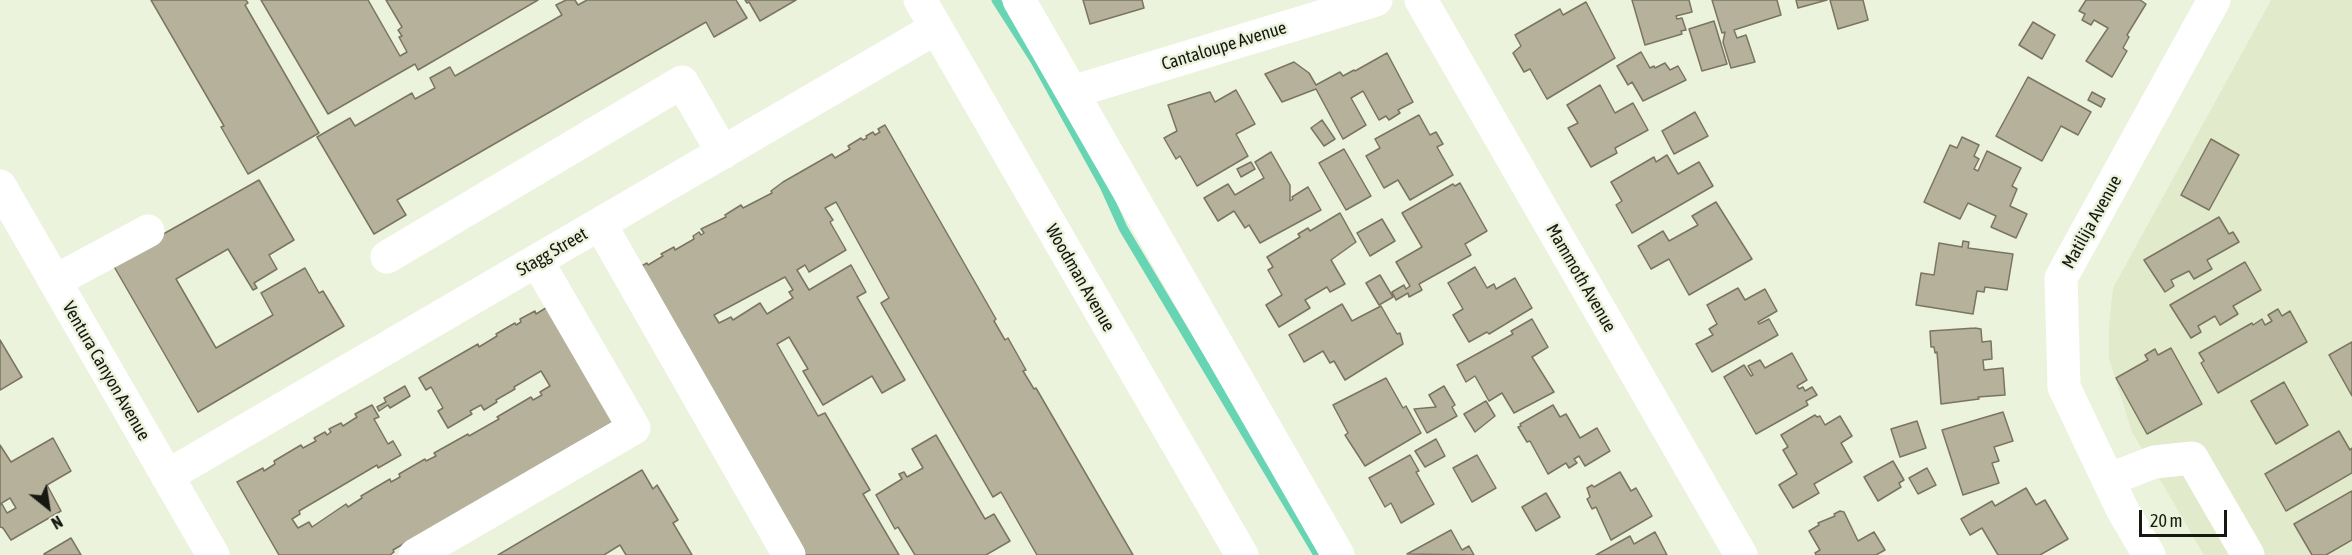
<!DOCTYPE html>
<html>
<head>
<meta charset="utf-8">
<style>
	body { margin:0 }
	#map { position:relative; width:2352px; height:555px; overflow:hidden; background:#ecf3dc; font-family:"Asap Condensed",sans-serif }
	canvas { display:block }
	.north { position:absolute; left:18px; top:477px; width:60px; height:60px; -webkit-text-stroke:4px #ecf3dc; paint-order:stroke; rotate:150deg; font-size:16px; font-weight:700; line-height:24px; text-align:center; color:#161811 }
	.north::after { content:''; display:block; margin:auto; width:21px; height:27px; background:#161811; clip-path:polygon(50% 0,100% 100%,50% 72%,0 100%) }
	.scale { position:absolute; left:2139px; top:510px; width:88px; height:27px; box-sizing:border-box; border:3px solid #161811; border-top:0; padding-left:8px; font-size:18px; line-height:21px; white-space:nowrap; color:#161811; -webkit-text-stroke:4px #ecf3dc; paint-order:stroke }
</style>
</head>
<body>
<div id="map">
<canvas width="2352" height="555"></canvas>
<div class="north">N</div>
<div class="scale">20 m</div>
</div>
<script>
const context = document.querySelector('canvas').getContext('2d');
context.lineJoin = 'round';
function paint(path, color) { context.fillStyle = color; context.fill(path, 'evenodd'); }
const shape = rows => new Path2D(rows.map(r => 'M' + r).join(''));
function trace(path, color, width, dash) { context.strokeStyle = color; context.lineWidth = width; context.lineCap = dash ? 'butt' : 'round'; context.setLineDash(dash || []); context.stroke(path); }
function drawText(font, color, halo, rows, align = 'center') {
  context.font = font + ' "Asap Condensed",sans-serif'; context.lineWidth = 5; context.setLineDash([]); context.textBaseline = 'middle'; context.strokeStyle = halo; context.fillStyle = color; for (const [text, x, y, turn = 0] of rows) {
    context.save(); context.translate(x, y); context.rotate((+turn || 0) * Math.PI / 180); context.textAlign = isNaN(turn) ? turn : align; if (halo) context.strokeText(text, 0, 0); context.fillText(text, 0, 0); context.restore();
  }
}
const built = shape([
	[2271,0,2352,0,2352,555,2204,555,2132,432,2109,359,2109,325,2113,288]
]);
const stream = shape([
	[996,0,1035,61,1104,186,1123,228,1318,555]
]);
const building = shape([
	[151,0,246,0,248,3,245,5,319,133,248,174,221,127,224,126,151,0],
	[261,0,368,0,400,56,407,52,399,37,402,36,398,30,402,27,386,0,538,0,418,70,415,64,328,114,261,0],
	[566,0,575,0,578,5,587,0,736,0,747,18,714,37,706,22,397,200,406,215,374,234,317,137,350,118,355,126,412,93,415,99,435,88,430,78,450,67,455,76,562,15,556,5,566,0],
	[745,0,796,0,760,21,749,2,747,3,745,0],
	[1083,0,1142,0,1144,8,1090,24,1083,0],
	[1632,0,1689,0,1692,12,1676,16,1677,19,1682,18,1686,30,1681,31,1682,34,1645,45,1632,0],
	[1712,0,1777,0,1781,15,1734,30,1737,38,1746,35,1755,62,1731,68,1723,42,1725,32,1722,33,1712,0],
	[1796,0,1827,0,1798,8,1796,0],
	[1830,0,1863,0,1868,20,1838,29,1830,0],
	[2086,0,2140,0,2146,4,2127,35,2129,37,2123,48,2127,51,2112,77,2086,61,2108,28,2094,20,2091,25,2082,20,2085,14,2079,11,2086,0],
	[1586,2,1615,58,1547,99,1530,69,1524,72,1513,53,1521,46,1515,35,1560,9,1563,15,1586,2],
	[1714,21,1727,64,1702,71,1689,29,1714,21],
	[2033,22,2055,35,2042,59,2019,45,2033,22],
	[1641,52,1650,68,1654,66,1655,68,1665,63,1670,70,1678,66,1686,80,1643,101,1632,82,1628,85,1617,66,1641,52],
	[1387,53,1413,102,1398,110,1400,113,1389,120,1386,116,1379,120,1363,91,1351,98,1366,125,1343,139,1316,89,1282,102,1265,74,1294,62,1309,73,1316,85,1340,72,1343,76,1354,70,1355,71,1387,53],
	[2028,77,2091,112,2078,135,2061,126,2042,161,1996,136,2028,77],
	[1600,85,1615,113,1633,103,1648,130,1615,148,1617,153,1591,167,1568,128,1578,123,1567,105,1600,85],
	[1236,90,1255,124,1236,134,1248,156,1197,186,1180,156,1176,159,1164,138,1177,131,1168,105,1210,92,1215,102,1236,90],
	[2092,92,2105,99,2101,107,2088,100,2092,92],
	[1695,112,1708,136,1674,154,1662,131,1695,112],
	[1419,115,1430,135,1436,132,1443,144,1437,147,1453,175,1410,200,1398,180,1384,188,1366,156,1380,148,1375,139,1419,115],
	[1322,120,1335,139,1324,146,1311,128,1322,120],
	[885,125,996,319,994,321,1005,340,1008,338,1026,370,1023,371,1034,389,1036,388,1133,555,1037,555,1001,492,993,497,881,303,889,298,836,202,825,208,833,220,830,222,846,250,809,272,805,265,797,270,809,290,851,265,866,292,857,297,905,380,882,393,872,376,823,405,803,371,808,369,789,337,777,344,818,416,825,413,870,490,863,494,899,555,805,555,640,267,647,263,648,265,663,256,661,254,674,247,675,250,694,239,693,236,699,232,701,235,704,233,701,229,726,217,725,215,741,205,743,208,772,193,771,191,783,182,832,154,835,158,850,149,848,146,861,138,863,140,867,138,866,136,873,132,875,135,880,132,878,129,885,125],
	[785,277,793,290,789,292,793,298,767,314,760,303,733,320,731,317,719,323,714,315,785,277],
	[1962,137,1979,145,1974,156,1979,159,1974,169,1978,171,1987,151,2021,168,2012,186,2017,189,2010,206,2027,214,2016,238,1991,227,1996,216,1968,203,1960,219,1924,202,1950,145,1957,148,1962,137],
	[2211,139,2239,155,2209,210,2181,195,2211,139],
	[1344,149,1371,196,1346,210,1319,163,1344,149],
	[1271,152,1290,185,1290,201,1293,199,1292,197,1308,187,1321,210,1260,243,1249,225,1245,228,1234,211,1218,221,1204,198,1228,184,1235,195,1264,178,1255,162,1271,152],
	[1667,155,1678,174,1699,162,1713,186,1632,233,1616,205,1622,201,1611,182,1654,157,1656,162,1667,155],
	[1251,162,1255,169,1241,177,1237,169,1251,162],
	[259,180,294,240,269,255,277,269,254,283,257,288,253,290,228,249,176,279,216,348,273,315,261,293,305,268,319,293,323,291,344,326,198,412,112,263,259,180],
	[1460,183,1487,231,1465,244,1471,255,1419,284,1422,290,1409,297,1408,293,1396,300,1392,292,1404,285,1406,289,1410,286,1396,262,1422,247,1402,213,1453,184,1455,186,1460,183],
	[1716,202,1752,259,1689,295,1669,259,1651,269,1638,246,1663,231,1669,241,1698,225,1692,216,1716,202],
	[1340,213,1356,242,1331,260,1345,284,1330,292,1327,287,1305,300,1310,308,1279,327,1266,305,1282,295,1268,270,1273,267,1267,257,1300,237,1298,234,1308,228,1310,231,1340,213],
	[2219,217,2229,234,2233,232,2239,242,2207,260,2212,269,2194,279,2189,271,2171,280,2174,286,2165,292,2144,260,2219,217],
	[1382,219,1395,241,1370,256,1357,233,1382,219],
	[1963,241,1969,242,1968,248,2013,254,2007,290,1985,287,1984,292,1977,291,1973,314,1916,305,1921,273,1934,275,1939,243,1962,247,1963,241],
	[2245,262,2261,290,2233,306,2238,314,2220,325,2215,316,2198,326,2201,332,2191,338,2170,305,2245,262],
	[1475,267,1487,288,1494,284,1496,289,1515,278,1532,308,1489,334,1487,332,1469,342,1453,315,1463,309,1448,283,1475,267],
	[1380,275,1393,297,1379,305,1366,283,1380,275],
	[1738,288,1745,300,1765,289,1777,311,1758,322,1759,324,1769,319,1778,335,1712,372,1696,344,1713,335,1709,329,1717,324,1707,305,1738,288],
	[1342,304,1352,321,1381,306,1397,334,1400,333,1403,344,1345,380,1334,361,1330,363,1323,351,1304,362,1289,335,1342,304],
	[549,306,618,419,393,550,394,552,390,555,279,555,237,482,263,468,264,471,275,464,274,461,301,445,303,448,316,441,314,438,325,432,327,435,331,432,329,429,341,423,343,426,357,417,355,414,372,405,379,417,374,419,388,444,393,441,401,455,378,468,377,465,299,511,300,514,292,519,298,528,309,522,312,527,346,504,348,507,362,498,361,496,390,479,391,482,400,477,399,474,425,459,426,461,436,456,434,453,468,434,469,436,499,419,497,417,531,397,533,400,542,395,540,392,550,386,541,371,514,387,515,389,496,400,497,402,484,410,481,405,470,411,472,414,448,428,438,411,443,408,431,387,426,390,419,378,478,344,479,347,497,336,496,334,515,323,516,325,521,322,520,319,535,311,536,314,549,306],
	[2278,309,2282,316,2290,311,2307,342,2218,393,2201,363,2204,361,2199,353,2252,323,2253,325,2262,319,2265,325,2272,321,2268,315,2278,309],
	[1532,319,1548,347,1532,357,1554,392,1514,413,1502,393,1489,401,1475,376,1466,382,1457,365,1513,334,1511,331,1532,319],
	[1975,328,1981,329,1982,342,1991,341,1992,359,1983,360,1984,370,2003,368,2005,395,1978,397,1979,399,1941,404,1937,352,1935,353,1934,347,1931,347,1930,331,1975,328],
	[0,340,22,377,0,390,0,340],
	[2352,342,2352,396,2329,355,2352,342],
	[2171,348,2202,404,2147,434,2116,378,2148,360,2145,355,2155,349,2158,355,2171,348],
	[1792,353,1807,380,1797,386,1799,389,1803,387,1805,391,1812,387,1817,395,1806,401,1808,405,1756,434,1724,377,1744,365,1751,376,1753,375,1748,366,1760,360,1765,368,1792,353],
	[1386,378,1403,408,1406,406,1421,433,1365,466,1345,435,1348,433,1333,405,1386,378],
	[2284,382,2308,425,2276,444,2251,401,2284,382],
	[405,386,410,396,390,408,388,405,379,411,377,407,386,402,384,398,405,386],
	[1444,386,1455,405,1452,407,1457,416,1427,433,1414,409,1436,407,1429,395,1444,386],
	[1486,401,1495,416,1475,432,1464,414,1486,401],
	[1553,405,1560,417,1566,414,1580,438,1597,428,1610,451,1585,466,1579,456,1574,459,1577,463,1569,468,1566,463,1548,474,1530,441,1527,442,1518,427,1521,426,1520,424,1553,405],
	[2003,412,2013,441,1994,447,1999,461,1992,463,1999,483,1963,495,1942,430,2003,412],
	[1815,415,1817,417,1820,416,1825,425,1840,416,1852,436,1841,443,1852,462,1814,484,1819,493,1793,508,1779,485,1797,474,1783,450,1788,447,1781,435,1815,415],
	[1917,421,1926,448,1900,457,1891,429,1917,421],
	[2339,431,2350,450,2352,448,2352,473,2286,511,2265,474,2339,431],
	[936,435,985,519,994,514,1010,541,986,555,915,555,898,527,895,529,876,495,902,479,899,474,904,472,907,477,923,468,912,449,936,435],
	[53,438,71,471,47,485,61,511,11,540,3,528,0,527,0,505,2,504,7,513,16,508,10,498,0,504,0,445,11,462,53,438],
	[1436,439,1445,456,1425,467,1415,451,1436,439],
	[1410,455,1419,471,1416,472,1434,504,1401,523,1391,503,1385,507,1369,478,1410,455],
	[1477,455,1496,488,1472,502,1453,468,1477,455],
	[1893,461,1904,480,1899,483,1901,487,1878,501,1864,477,1893,461],
	[1927,468,1936,485,1918,494,1909,478,1927,468],
	[642,470,653,489,657,485,678,520,673,523,692,555,626,555,620,545,604,555,498,555,642,470],
	[1620,472,1631,491,1636,488,1652,516,1611,540,1596,507,1592,509,1587,499,1590,497,1587,488,1592,485,1594,487,1620,472],
	[2026,488,2036,505,2045,500,2068,539,2040,555,1998,555,1982,528,1970,535,1961,519,1992,501,1995,506,2026,488],
	[2352,491,2352,540,2326,555,2312,555,2294,524,2352,491],
	[1546,493,1560,517,1536,531,1522,507,1546,493],
	[1840,511,1844,512,1858,541,1874,532,1885,550,1876,555,1816,555,1815,553,1820,550,1809,531,1819,525,1818,523,1835,516,1834,514,1840,511],
	[1451,530,1462,550,1469,546,1474,555,1407,554,1451,530],
	[1655,532,1667,555,1596,555,1630,536,1634,544,1655,532],
	[71,538,81,555,44,555,44,554,71,538]
]);
const minor = shape([
	[1019,0,1338,555],
	[1421,0,1741,555],
	[1072,92,1376,0],
	[0,186,213,555],
	[600,224,789,555],
	[387,257,682,82,723,153],
	[55,281,148,231],
	[167,476,936,28],
	[2108,480,2154,462,2192,458,2248,555],
	[415,555,634,428,537,261],
	[2149,555,2122,509,2064,387,2061,278,2214,0]
]);
const major = shape([
	[920,0,1242,555]
]);
const streetNames = [
	["Cantaloupe Avenue",1224,46,-17],
	["Matilija Avenue",2092,222,-61],
	["Stagg Street",552,252,-30],
	["Woodman Avenue",1080,278,60],
	["Mammoth Avenue",1581,278,60],
	["Ventura Canyon Avenue",106,371,60]
];
paint(built, '#e1eacb');
trace(stream, '#67d5b3', 9);
paint(building, '#b6b19b');
trace(building, '#7a7560', 1.5);
trace(minor, '#fff', 33);
trace(major, '#fff', 33);
drawText('18px', '#161811', '#ecf3dc', streetNames);
</script>
</body>
</html>
